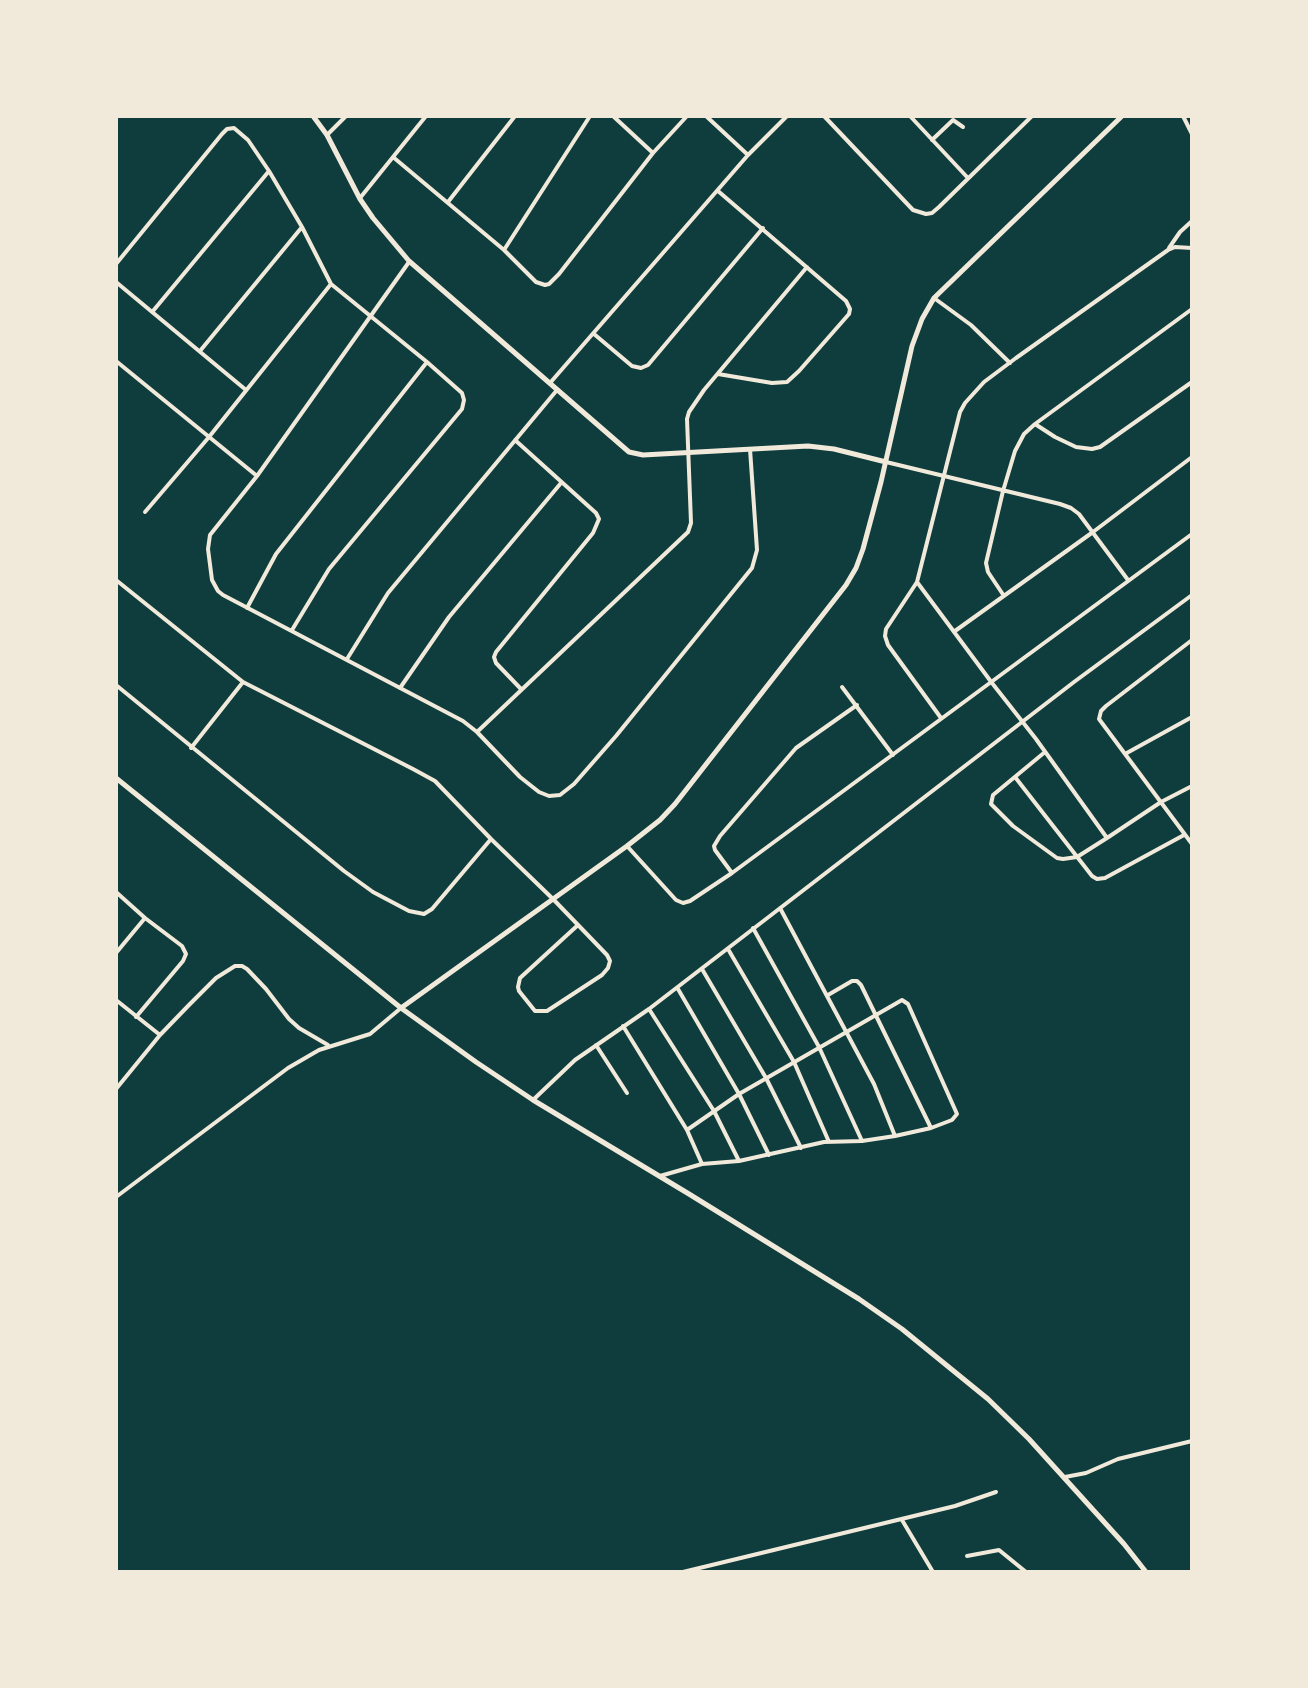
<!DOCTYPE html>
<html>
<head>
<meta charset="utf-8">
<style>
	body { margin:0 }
	#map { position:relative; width:1308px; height:1688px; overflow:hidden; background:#0f3d3e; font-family:"Alegreya Sans",sans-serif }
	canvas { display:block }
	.frame { position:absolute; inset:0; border:118px solid #f1e9da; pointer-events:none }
</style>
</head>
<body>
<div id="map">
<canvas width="1308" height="1688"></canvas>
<div class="frame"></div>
</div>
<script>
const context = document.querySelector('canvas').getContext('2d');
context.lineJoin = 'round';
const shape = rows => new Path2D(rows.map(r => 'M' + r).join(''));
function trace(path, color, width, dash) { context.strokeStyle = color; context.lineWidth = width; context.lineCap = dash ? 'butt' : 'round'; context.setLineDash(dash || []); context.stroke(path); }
const minor = shape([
	[613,116,653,153],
	[706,116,748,155],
	[824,116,913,210,926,214,932,213,939,207,1032,116],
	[910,116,967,177],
	[1183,116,1192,134],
	[327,135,346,116],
	[932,140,953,120,963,127],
	[393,157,504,250,536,282,545,285,549,284,559,274,653,153,687,116],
	[718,191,846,301,850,309,849,314,799,371,787,382,772,383,718,374],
	[360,198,426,116],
	[448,202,515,116],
	[1169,248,1180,232,1192,221],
	[1192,248,1175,247,1168,250,1016,358,984,382,965,403,960,412,917,582,992,683,1036,739,1107,838,1161,802,1192,786],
	[504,250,590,116],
	[409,262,257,476,210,535,208,549,212,580,218,591,223,595,463,721,477,732,520,777,539,792,549,796,560,795,574,784,616,736,752,568,757,550,750,449],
	[116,264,222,134,227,129,234,128,248,140,269,171,302,227,331,284,427,362,462,393,464,400,462,409,329,569,292,630],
	[116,282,246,390],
	[934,298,971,325,1010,363],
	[153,311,269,171],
	[594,334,632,366,641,368,648,365,763,228],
	[200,351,302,227],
	[116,361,257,476],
	[550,383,748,155,787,116],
	[1035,424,1055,437,1076,447,1092,449,1100,447,1192,382],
	[515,440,596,513,599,519,593,533,496,652,494,657,496,663,521,689],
	[886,462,1060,504,1071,508,1079,514,1128,580],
	[145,512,209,437,331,284],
	[116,580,243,682,413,769,435,781,491,839,553,899,607,955,610,961,608,968,602,975,547,1011,535,1011,519,991,518,987,520,978,578,925],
	[917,582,886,629,885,636,888,645,941,718],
	[1004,596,988,572,986,563,1003,491,1015,451,1024,434,1035,424,1192,309],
	[247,608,276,554,427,362],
	[955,631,1093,532,1192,457],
	[1192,640,1106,706,1101,711,1099,719,1192,844],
	[347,659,388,593,557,390],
	[116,685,344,871,373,892,409,911,424,914,432,909,491,839],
	[842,687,893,755],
	[400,688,449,617,561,483],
	[477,732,688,532,691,523,687,419,689,412,704,390,807,267],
	[191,748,243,682],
	[1045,752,993,795,991,804,1013,826,1057,858,1063,859,1077,857,1107,838],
	[1125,754,1192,717],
	[1015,777,1092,876,1097,879,1105,878,1184,835],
	[627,846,676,900,683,903,690,901,732,873,1192,534],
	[732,873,715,850,714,846,720,836,796,748,857,705],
	[116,892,145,918,182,946,186,954,183,961,136,1017],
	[780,908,874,1084,895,1136],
	[753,928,819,1047,862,1141],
	[728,949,794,1062,829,1142],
	[116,953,145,918],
	[702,969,766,1078,801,1148],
	[678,989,739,1094,769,1155],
	[828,995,852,981,857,981,861,985,931,1128],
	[116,1000,160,1035],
	[649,1009,714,1111,739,1161],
	[623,1026,687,1130,702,1164],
	[596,1045,627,1093],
	[116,1089,160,1035,189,1005,216,978,235,966,242,966,247,969,266,989,289,1019,299,1028,328,1045],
	[533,1100,575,1060,649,1009,1074,682,1192,595],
	[660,1176,702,1164,739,1161,824,1142,862,1141,895,1136,931,1128,952,1120,957,1114,908,1004,902,1000,739,1094,687,1130],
	[116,1197,288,1068,319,1050,370,1034,401,1008],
	[1065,1477,1086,1473,1118,1459,1192,1441],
	[902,1520,933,1572],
	[967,1556,999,1550,1026,1572],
	[683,1572,955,1506,996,1492]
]);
const tertiary = shape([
	[313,116,327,135,360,199,373,218,409,261,629,452,643,455,808,446,834,449,886,462],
	[116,778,401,1008,476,1062,533,1100,689,1194,859,1299,902,1329,988,1399,1029,1439,1124,1544,1146,1572],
	[401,1008,627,846,660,820,675,804,846,585,856,568,863,549,881,482,912,346,922,319,934,298,1122,116]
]);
trace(minor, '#f1e9da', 4);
trace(tertiary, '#f1e9da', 5);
</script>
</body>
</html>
